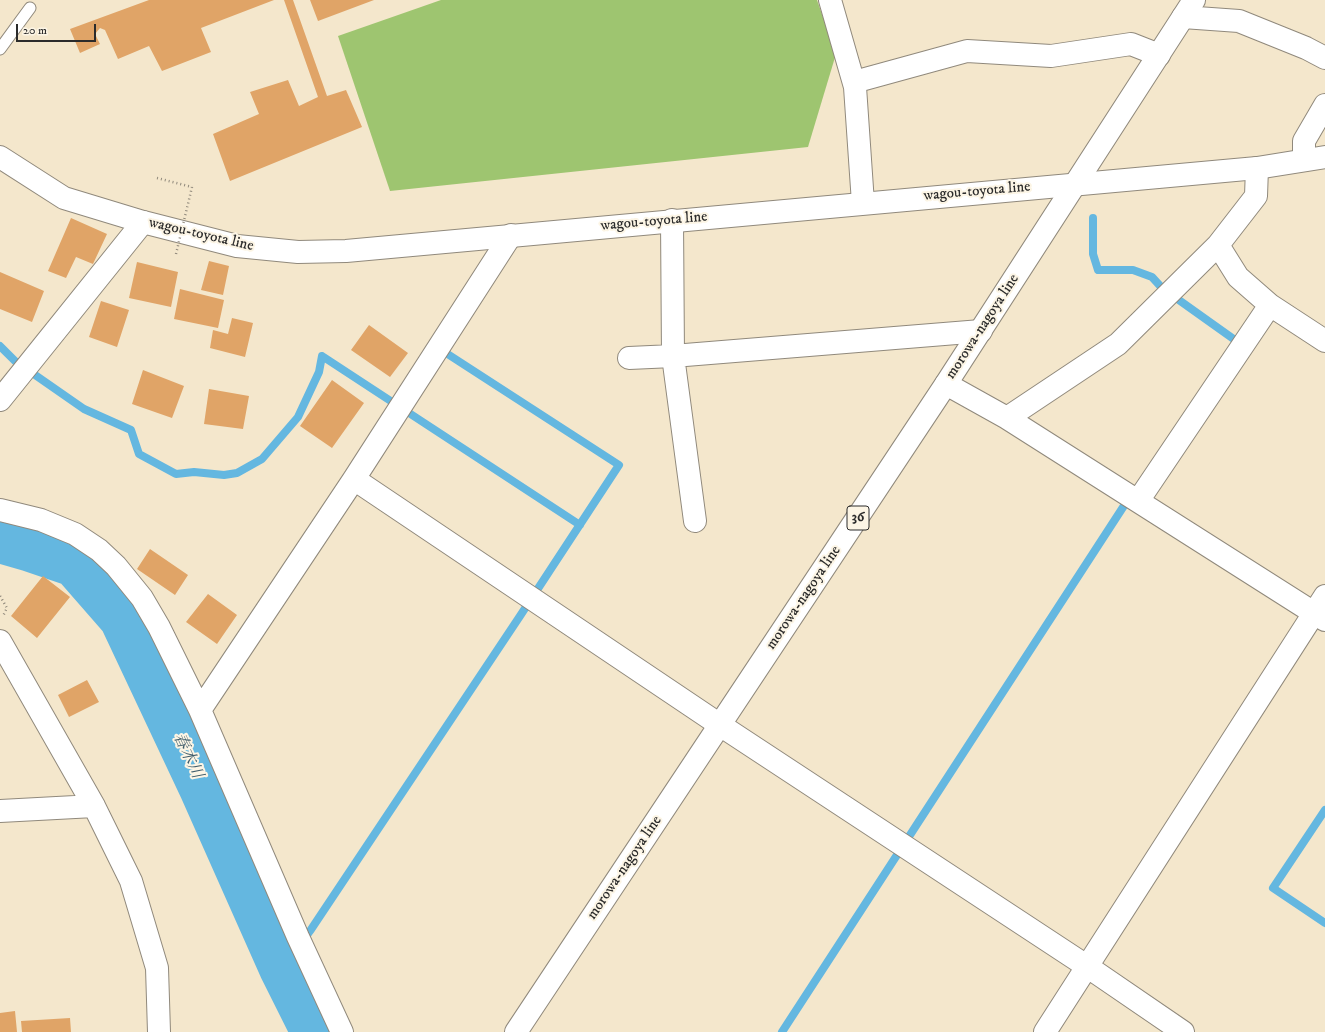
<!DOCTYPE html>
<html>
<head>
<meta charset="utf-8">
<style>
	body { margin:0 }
	#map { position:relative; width:1325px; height:1032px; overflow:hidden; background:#f4e7cc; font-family:"IM FELL DW Pica",serif }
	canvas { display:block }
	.scale { position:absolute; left:16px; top:24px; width:80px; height:18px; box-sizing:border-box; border:2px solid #2b2b2b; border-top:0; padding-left:5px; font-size:12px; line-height:14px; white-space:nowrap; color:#2b2b2b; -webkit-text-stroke:3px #fcf5e5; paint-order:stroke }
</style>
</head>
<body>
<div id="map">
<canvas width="1325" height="1032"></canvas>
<div class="scale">20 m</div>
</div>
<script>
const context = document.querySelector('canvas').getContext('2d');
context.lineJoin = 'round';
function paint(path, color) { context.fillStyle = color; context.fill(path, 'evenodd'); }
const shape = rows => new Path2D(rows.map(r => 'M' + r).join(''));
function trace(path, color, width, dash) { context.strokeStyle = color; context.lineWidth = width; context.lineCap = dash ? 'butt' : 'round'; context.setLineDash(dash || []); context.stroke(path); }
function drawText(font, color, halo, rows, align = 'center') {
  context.font = font + ' "IM FELL DW Pica","Noto Serif JP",serif'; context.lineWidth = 4; context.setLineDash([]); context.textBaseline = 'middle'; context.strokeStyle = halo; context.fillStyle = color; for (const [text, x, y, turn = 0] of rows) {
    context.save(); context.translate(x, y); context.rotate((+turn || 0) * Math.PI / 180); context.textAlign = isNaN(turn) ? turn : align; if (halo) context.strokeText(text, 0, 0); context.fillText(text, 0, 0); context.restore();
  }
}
const green = shape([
	[441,0,817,0,836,54,808,147,390,191,338,36]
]);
const stream = shape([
	[1093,218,1093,254,1098,270,1133,270,1152,277,1162,288,1235,340],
	[0,346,15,361,84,409,131,430,139,454,176,474,194,472,224,475,237,473,262,459,298,417,319,372,322,356,580,525],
	[1325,810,1273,888,1325,923],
	[283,968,310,931,520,616,619,465,446,353],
	[782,1032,1129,498]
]);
const river = shape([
	[0,539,31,548,75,563,123,618,203,788,283,968,315,1032]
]);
const building = shape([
	[149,0,274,0,201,28,211,52,162,71,149,46,118,59,105,30,100,28,95,34,100,44,80,53,70,29],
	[284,0,293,0,327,96,346,90,362,127,230,181,213,134,259,114,250,92,288,80,299,106,318,97],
	[310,0,374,0,318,21],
	[71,218,107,234,93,264,76,257,66,278,48,271],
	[209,261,229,266,223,295,201,290],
	[137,262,178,272,171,307,129,298],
	[0,272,44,291,32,322,0,309],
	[180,289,224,300,218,328,174,319],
	[101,301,129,310,117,347,89,337],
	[232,318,253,323,245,357,210,348,213,330,228,334],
	[369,325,408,353,390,377,351,350],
	[143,370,184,386,172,418,132,404],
	[332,380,364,403,332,448,300,426],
	[209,389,249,396,243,429,204,424],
	[150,549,188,575,175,595,137,569],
	[43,576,70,597,37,638,11,616],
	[208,594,237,615,217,644,186,622],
	[87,680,99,702,69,717,58,695],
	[15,1011,17,1032,0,1032,0,1013],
	[70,1018,71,1032,22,1032,21,1021]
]);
const path = shape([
	[157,178,192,187],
	[0,596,7,608,3,616]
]);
const lane = shape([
	[0,49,30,8]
]);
const street = shape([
	[830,0,855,87,863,203],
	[1183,17,1239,21,1306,48,1325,58],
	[854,82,967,51,1051,56,1131,44,1159,55],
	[1304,160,1304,141,1325,105],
	[672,220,673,356,695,521],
	[1218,245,1238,277,1270,305,1325,341],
	[629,358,673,356,981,331],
	[946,384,1007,418,1325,620],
	[0,400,143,222],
	[1007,418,1118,344,1218,245,1256,196,1257,168],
	[354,479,720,725,1088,967,1183,1032],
	[1138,501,1270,305],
	[0,510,41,520,75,534,99,550,116,566,142,598,159,627,200,710,298,937,342,1032],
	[0,641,94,806,131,881,157,968,159,1032],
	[200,710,354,479,511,235],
	[0,811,94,806],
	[1045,1032,1325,596]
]);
const secondary = shape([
	[0,157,64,198,143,222,237,246,298,252,346,251,1257,168,1325,157]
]);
const primary = shape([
	[516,1032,946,384,1194,0]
]);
const pathBridge = shape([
	[176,254,192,187]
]);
const shields = [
	[858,518,22]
];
const shieldNames = [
	["36",858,518]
];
const streetNames = [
	["wagou-toyota line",977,192,-5],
	["wagou-toyota line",654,222,-5],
	["wagou-toyota line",201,235,13],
	["morowa-nagoya line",983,327,-57],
	["morowa-nagoya line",804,598,-56],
	["morowa-nagoya line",625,868,-56]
];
const waterNames = [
	["春木川",187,756,65]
];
paint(green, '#9ec570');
trace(stream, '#64b7e0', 8);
trace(river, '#64b7e0', 48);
paint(building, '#e0a467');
trace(lane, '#90897c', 13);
trace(street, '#90897c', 24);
trace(secondary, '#90897c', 24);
trace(primary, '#90897c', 24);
trace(path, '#90897c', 2.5, [1, 3]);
trace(lane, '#fff', 11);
trace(street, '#fff', 22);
trace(secondary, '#fff', 22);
trace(primary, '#fff', 22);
trace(pathBridge, '#90897c', 2.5, [1, 3]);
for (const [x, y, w] of shields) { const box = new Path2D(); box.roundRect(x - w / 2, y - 12, w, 24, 3); context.fillStyle = '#fcf5e5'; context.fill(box); trace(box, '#2b2b2b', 1); }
drawText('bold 14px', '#2b2b2b', null, shieldNames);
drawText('15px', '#2b2b2b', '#fcf5e5', streetNames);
drawText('italic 16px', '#3f5c6a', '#fcf5e5', waterNames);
</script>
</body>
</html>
